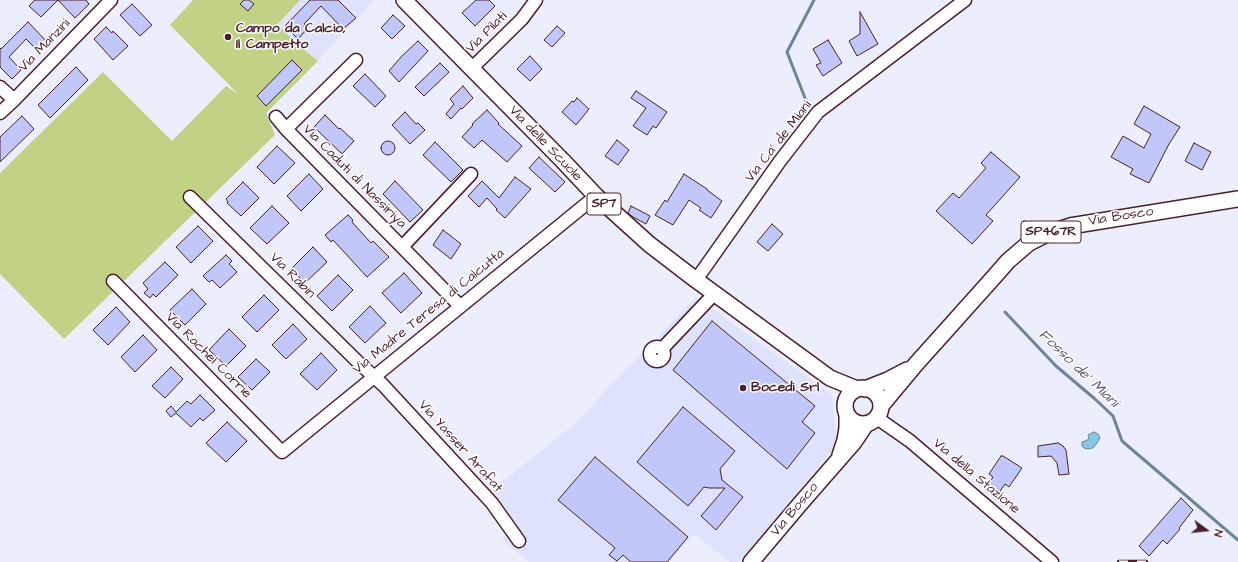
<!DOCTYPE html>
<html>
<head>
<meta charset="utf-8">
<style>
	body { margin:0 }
	#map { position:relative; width:1238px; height:562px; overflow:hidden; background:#eceefd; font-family:"Architects Daughter",sans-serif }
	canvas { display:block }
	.north { position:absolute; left:1186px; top:510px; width:40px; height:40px; -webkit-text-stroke:3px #fff; paint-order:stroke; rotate:105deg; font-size:11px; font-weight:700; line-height:16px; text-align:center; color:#4a1f2b }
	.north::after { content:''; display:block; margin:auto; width:14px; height:18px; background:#4a1f2b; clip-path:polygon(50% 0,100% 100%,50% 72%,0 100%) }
</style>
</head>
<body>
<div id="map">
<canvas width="1238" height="562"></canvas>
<div class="north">N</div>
</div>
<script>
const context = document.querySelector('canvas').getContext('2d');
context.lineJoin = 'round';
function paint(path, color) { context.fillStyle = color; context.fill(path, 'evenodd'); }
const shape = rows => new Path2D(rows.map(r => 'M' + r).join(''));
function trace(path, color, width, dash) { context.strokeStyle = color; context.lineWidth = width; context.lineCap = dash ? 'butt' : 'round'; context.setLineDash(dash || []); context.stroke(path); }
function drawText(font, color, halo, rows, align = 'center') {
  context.font = font + ' "Architects Daughter",sans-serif'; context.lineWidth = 3; context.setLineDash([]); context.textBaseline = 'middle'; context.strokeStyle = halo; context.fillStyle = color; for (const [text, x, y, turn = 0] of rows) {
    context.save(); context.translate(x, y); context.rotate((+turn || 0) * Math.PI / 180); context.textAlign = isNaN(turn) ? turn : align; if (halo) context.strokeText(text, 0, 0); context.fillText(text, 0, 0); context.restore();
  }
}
const built = shape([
	[300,0,374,0,318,61,296,43,278,24],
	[696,297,832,395,837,444,739,562,730,562,694,534,669,562,529,562,502,540,516,524,493,489,571,427]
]);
const green = shape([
	[193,0,300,0,278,24,296,43,318,61,266,113,275,135,64,339,0,274,0,173,103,72,172,141,226,86,238,94,170,25]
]);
const water = shape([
	[1094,432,1098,434,1100,438,1097,443,1093,448,1088,449,1084,448,1082,446,1082,442,1085,441,1089,439,1088,435,1094,432]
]);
const stream = shape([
	[805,98,787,52,814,0],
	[1005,312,1056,366,1095,399,1113,416,1122,441,1238,540]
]);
const building = shape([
	[35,0,58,0,41,17,29,6,35,0],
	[58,0,86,0,89,4,75,18,58,0],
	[244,0,249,0,254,4,248,11,240,4,244,0],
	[310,0,338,0,356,18,343,29,321,6,304,24,308,28,298,39,285,26,310,0],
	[476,0,489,0,495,6,475,26,462,13,476,0],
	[132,4,152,25,140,36,120,15,132,4],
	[860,12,878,44,857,56,849,41,860,34,860,12],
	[393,15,405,26,392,39,381,28,393,15],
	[28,22,48,43,39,52,26,39,9,57,21,70,12,79,0,67,0,48,1,49,28,22],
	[557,26,565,33,552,47,544,40,557,26],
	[106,27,112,33,113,31,128,46,113,60,94,39,106,27],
	[828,40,842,63,823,76,816,65,821,63,813,49,828,40],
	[418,41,428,51,399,82,389,71,401,57,418,41],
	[530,56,542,69,530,81,517,69,530,56],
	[292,60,302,70,266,106,257,96,292,60],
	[440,63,449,72,424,96,415,87,440,63],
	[76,67,88,80,50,118,38,105,76,67],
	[365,74,386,96,375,107,353,86,365,74],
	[463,86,473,98,462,109,461,108,451,119,446,114,454,104,450,99,463,86],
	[636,91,667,112,656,128,653,126,647,135,633,126,646,108,631,98,636,91],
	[577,98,589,109,576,125,562,112,572,101,574,102,577,98],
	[1144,106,1180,127,1169,144,1149,183,1130,174,1133,169,1111,157,1123,136,1144,148,1151,134,1134,124,1144,106],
	[487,110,499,123,498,124,522,146,507,162,482,140,474,148,462,137,473,125,472,124,487,110],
	[405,112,416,124,418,123,425,130,410,144,392,125,405,112],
	[325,115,339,129,340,128,354,141,342,154,314,127,325,115],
	[22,116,34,129,0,162,0,137,22,116],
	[617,140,629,150,618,165,605,156,617,140],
	'381 148a7 7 0 1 1 14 0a7 7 0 1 1-14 0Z',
	[435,142,463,170,451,182,423,155,435,142],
	[1194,143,1211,152,1202,170,1185,161,1194,143],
	[277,146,295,163,274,184,257,167,277,146],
	[991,152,1020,177,986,215,993,221,972,244,936,211,953,193,959,198,986,168,981,163,991,152],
	[539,157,565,182,555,192,529,168,539,157],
	[309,174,323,189,301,211,287,196,309,174],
	[684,174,707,189,707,190,722,201,711,218,699,210,701,208,689,200,673,225,655,215,665,200,667,202,684,174],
	[515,177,531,189,505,218,496,210,497,209,487,198,479,207,468,196,482,181,499,198,515,177],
	[395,181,423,210,410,222,383,194,395,181],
	[243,182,259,198,241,216,227,203,228,202,226,199,243,182],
	[272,206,289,223,267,244,250,228,272,206],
	[631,206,650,216,646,224,633,217,628,213,631,206],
	[348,215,353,220,352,222,371,243,373,241,389,257,367,277,333,240,331,242,325,235,348,215],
	[772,224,783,234,768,251,757,242,772,224],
	[198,226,213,241,191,263,176,247,198,226],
	[443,230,461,244,451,259,433,245,443,230],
	[313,247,327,262,305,283,291,269,313,247],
	[226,255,232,261,229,264,237,272,220,288,212,280,209,282,203,276,226,255],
	[165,262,178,275,156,297,153,294,150,298,144,293,148,289,143,283,165,262],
	[404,273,422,293,401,313,382,293,404,273],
	[338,275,353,290,332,311,317,296,338,275],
	[192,289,206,304,185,325,170,310,192,289],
	[264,295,279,310,257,332,242,317,264,295],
	[370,306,386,323,365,343,349,327,370,306],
	[116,307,130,322,108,345,93,330,116,307],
	[712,321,815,406,802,422,815,433,787,469,673,370,712,321],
	[293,324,307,339,286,359,272,345,293,324],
	[229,329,246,346,226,366,209,350,229,329],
	[143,335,157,350,135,372,121,357,143,335],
	[321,353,337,370,317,390,300,374,321,353],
	[256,359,270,372,252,390,238,377,256,359],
	[171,367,183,379,165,398,152,386,171,367],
	[200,395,215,410,203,421,200,418,191,427,176,413,171,417,166,411,171,406,176,412,187,401,191,404,200,395],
	[683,407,735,451,720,469,722,480,743,497,716,530,701,516,725,488,709,488,704,487,688,506,637,462,683,407],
	[227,422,247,441,226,462,206,443,227,422],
	[1058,443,1063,446,1066,450,1069,474,1059,475,1057,463,1051,456,1038,457,1038,446,1058,443],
	[1001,456,1003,456,1022,468,1009,487,1005,484,996,497,985,489,993,477,989,474,1001,456],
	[595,457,688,537,667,562,631,562,623,555,617,561,609,555,615,548,558,500,595,457],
	[1181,498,1193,510,1179,528,1180,529,1167,544,1163,540,1149,556,1139,546,1181,498]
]);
const minor = shape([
	[356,60,286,129,460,306],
	[472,68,522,19,536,0],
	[0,87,14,100],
	[0,113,14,100,111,0],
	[276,117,286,129],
	[190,197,359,363,383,385,492,503,519,541],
	[402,247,471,174],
	[696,280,780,161,818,112,965,0],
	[113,281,282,452,596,196],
	'650 354a7 7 0 1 1 14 0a7 7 0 1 1-14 0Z',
	[662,349,715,293],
	[877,418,910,441,1052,562]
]);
const major = shape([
	[404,0,563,161,596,196,649,244,696,280,830,378,857,389],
	'845 406a18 18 0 1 1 36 0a18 18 0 1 1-36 0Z',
	[865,389,888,380,907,370],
	[881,406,916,364,994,277,1008,261,1029,243,1049,233,1070,226,1238,199],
	[840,455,845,440,847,428,847,414],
	[751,562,800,504,854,442,866,424]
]);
const rail = shape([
	[1119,562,1146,562]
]);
const markers = [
	[228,37,4,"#4a1f2b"],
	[743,388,4,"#4a1f2b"]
];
const shields = [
	[604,204,34],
	[1051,232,60]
];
const shieldNames = [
	["SP7",604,204],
	["SP467R",1051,232]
];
const poiNames = [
	["Campo da Calcio,",236,29],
	["Il Campetto",236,45],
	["Bocedi Srl",751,388]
];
const streetNames = [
	["Via Pilati",487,33,-45],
	["Via Manzini",45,46,-46],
	["Via Ca' de Miani",779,142,-52],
	["Via delle Scuole",545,144,46],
	["Via Caduti di Nassiriya",354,177,45],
	["Via Bosco",1121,217,-9],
	["Via Rabin",292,276,45],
	["Via Madre Teresa di Calcutta",429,312,-39],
	["Via Rachel Corrie",208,356,45],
	["Via Yasser Arafat",460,447,48],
	["Via della Stazione",976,477,40],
	["Via Bosco",795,510,-50]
];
const waterNames = [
	["Fosso de' Miani",1078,369,44]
];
paint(built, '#dfe2fc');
paint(green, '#c1d286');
paint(water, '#85c7e6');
trace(water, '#6d849b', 1);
trace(stream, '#6d849b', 3);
paint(building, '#c1c7f9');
trace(building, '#4a1f2b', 1);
trace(minor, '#4a1f2b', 15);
trace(major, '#4a1f2b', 18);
trace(minor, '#fff', 12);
trace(major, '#fff', 15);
trace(rail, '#4a1f2b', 4.5);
trace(rail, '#fff', 3, [9]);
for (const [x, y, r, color] of markers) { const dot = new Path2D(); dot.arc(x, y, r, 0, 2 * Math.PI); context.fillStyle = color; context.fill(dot); trace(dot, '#fff', 1.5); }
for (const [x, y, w] of shields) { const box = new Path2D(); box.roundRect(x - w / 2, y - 11, w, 22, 3); context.fillStyle = '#fff'; context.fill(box); trace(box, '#4a1f2b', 1); }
drawText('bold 13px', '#4a1f2b', null, shieldNames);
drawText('bold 14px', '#4a1f2b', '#fff', poiNames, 'left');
drawText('14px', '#4a1f2b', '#fff', streetNames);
drawText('italic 15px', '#5f5a6c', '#fff', waterNames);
</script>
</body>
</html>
